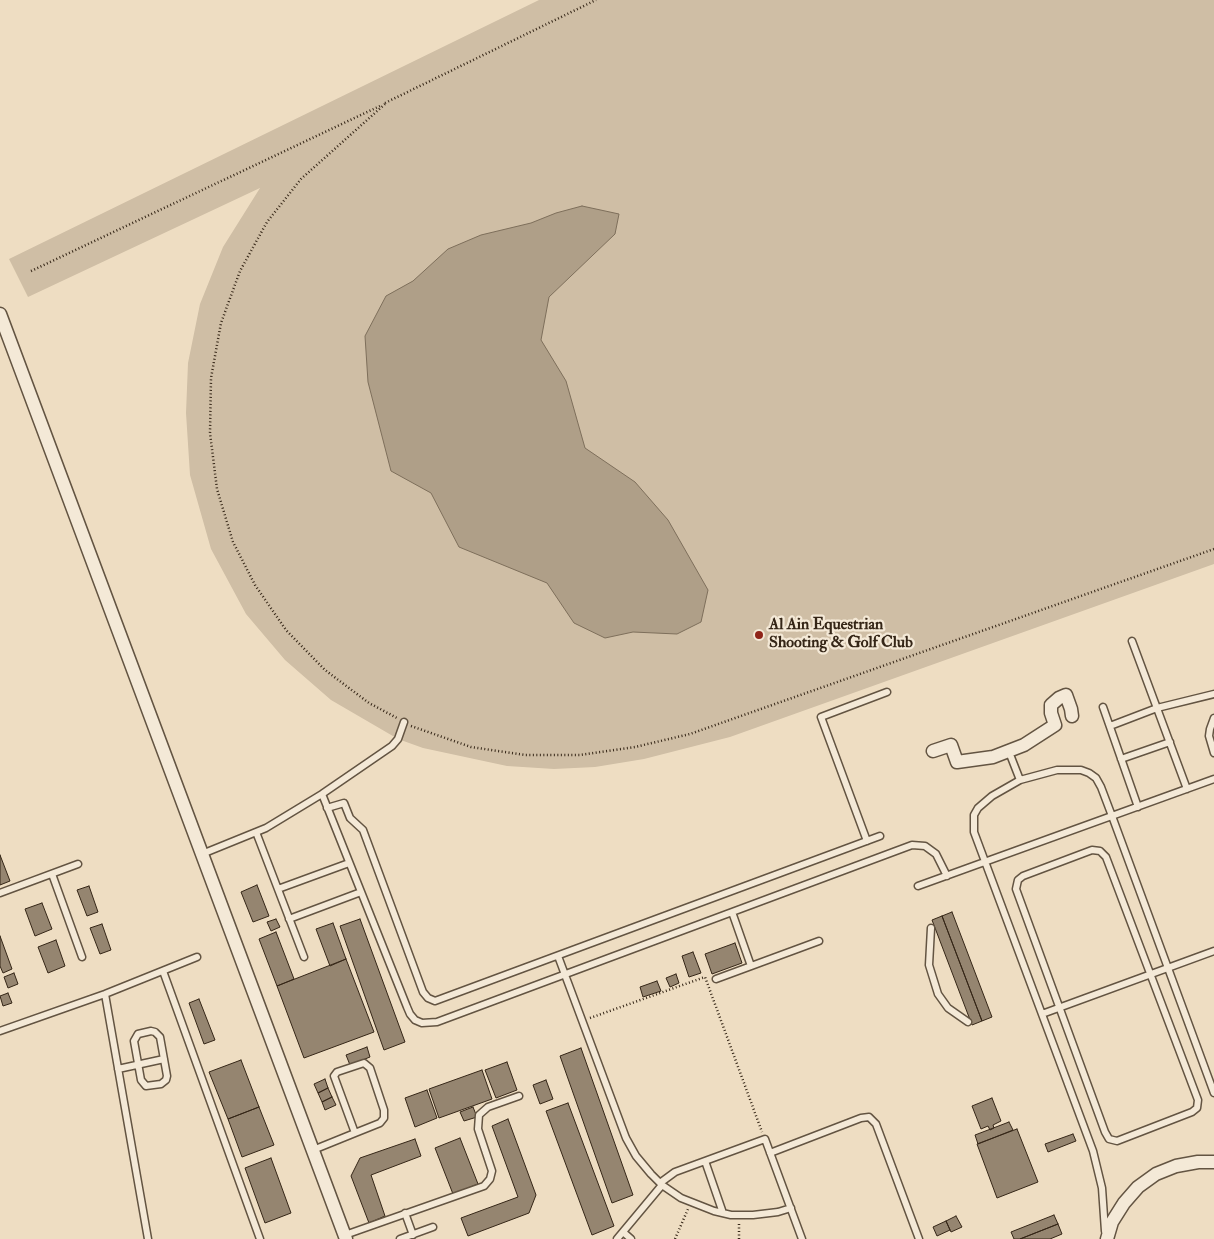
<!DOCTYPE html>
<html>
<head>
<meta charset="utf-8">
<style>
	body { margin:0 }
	canvas { display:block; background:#eeddc2 }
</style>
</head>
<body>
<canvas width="1214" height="1239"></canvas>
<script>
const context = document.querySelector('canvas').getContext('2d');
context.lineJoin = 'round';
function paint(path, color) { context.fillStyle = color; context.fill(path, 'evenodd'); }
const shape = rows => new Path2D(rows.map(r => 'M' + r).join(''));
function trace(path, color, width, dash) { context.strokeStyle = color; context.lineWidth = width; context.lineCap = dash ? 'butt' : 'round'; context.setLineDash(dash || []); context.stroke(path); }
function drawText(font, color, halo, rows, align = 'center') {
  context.font = font + ' "IM FELL Double Pica",serif'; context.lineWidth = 4.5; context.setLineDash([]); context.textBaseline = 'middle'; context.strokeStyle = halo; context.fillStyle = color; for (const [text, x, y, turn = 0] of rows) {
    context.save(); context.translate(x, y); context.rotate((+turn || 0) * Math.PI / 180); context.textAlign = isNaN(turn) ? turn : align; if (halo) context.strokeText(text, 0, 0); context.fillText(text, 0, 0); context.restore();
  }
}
const green = shape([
	[539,0,1214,0,1214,564,730,737,644,759,595,767,554,769,507,766,423,748,398,739,331,700,285,660,246,614,211,549,190,475,186,413,188,363,200,304,223,247,260,188,28,297,9,259]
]);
const water = shape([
	[582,206,619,214,615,234,549,297,541,340,566,381,585,448,635,482,668,520,708,590,701,622,677,634,633,632,605,638,574,623,547,583,459,547,431,493,391,471,368,382,365,336,386,296,413,281,448,249,481,235,531,223,556,213,582,206]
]);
const building = shape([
	[0,855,10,881,0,885,0,855],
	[257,885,269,916,253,922,241,892,257,885],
	[89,886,98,912,87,916,77,890,89,886],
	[42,903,52,929,35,936,25,909,42,903],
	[952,912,992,1017,982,1021,942,916,952,912],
	[942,916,982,1021,972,1025,932,920,942,916],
	[276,919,280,927,271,931,267,922,276,919],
	[360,919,405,1042,384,1050,340,926,360,919],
	[333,923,346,959,330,966,316,929,333,923],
	[102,924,111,950,100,954,90,928,102,924],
	[276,932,294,979,277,986,259,939,276,932],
	[0,936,12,969,3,973,0,966,0,936],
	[56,940,65,966,48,973,38,947,56,940],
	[735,943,742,963,712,974,705,954,735,943],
	[693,952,701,973,689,977,682,956,693,952],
	[346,959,374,1032,304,1058,277,986,346,959],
	[14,973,18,984,8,988,4,977,14,973],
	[676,974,679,983,670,987,666,978,676,974],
	[657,981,661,991,643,997,640,987,657,981],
	[8,993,12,1003,3,1006,0,996,8,993],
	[199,999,215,1040,204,1044,189,1003,199,999],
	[367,1047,370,1057,350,1065,346,1055,367,1047],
	[581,1048,633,1195,612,1203,560,1056,581,1048],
	[241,1060,259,1107,228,1119,209,1072,241,1060],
	[507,1062,517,1090,496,1098,485,1070,507,1062],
	[482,1070,492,1099,439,1118,429,1089,482,1070],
	[325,1079,328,1088,318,1093,314,1084,325,1079],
	[546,1080,553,1099,540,1104,533,1085,546,1080],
	[328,1088,332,1097,322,1102,318,1093,328,1088],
	[427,1090,437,1118,415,1127,405,1098,427,1090],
	[332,1097,336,1105,325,1110,322,1102,332,1097],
	[992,1098,1001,1121,993,1125,994,1128,990,1130,988,1126,981,1129,972,1106,992,1098],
	[568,1103,614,1226,592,1235,546,1111,568,1103],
	[259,1107,274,1145,242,1157,228,1119,259,1107],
	[473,1107,477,1117,464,1121,460,1112,473,1107],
	[508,1119,536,1195,529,1213,468,1236,461,1218,518,1197,492,1126,508,1119],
	[1009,1122,1013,1130,978,1144,975,1135,1009,1122],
	[1017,1129,1038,1182,997,1198,977,1144,1017,1129],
	[1073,1134,1076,1141,1048,1152,1045,1144,1073,1134],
	[460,1138,478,1184,453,1194,435,1148,460,1138],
	[415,1139,421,1156,371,1175,385,1216,369,1223,351,1176,360,1158,415,1139],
	[271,1158,291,1213,265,1223,245,1168,271,1158],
	[1054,1215,1058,1224,1020,1239,1014,1239,1011,1232,1054,1215],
	[956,1216,962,1227,951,1232,946,1221,956,1216],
	[946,1221,950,1230,937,1236,933,1227,946,1221],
	[1058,1224,1062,1234,1050,1239,1020,1239,1058,1224]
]);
const path = shape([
	[385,103,596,0],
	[385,104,301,179,267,222,240,271,221,323,211,378,210,433,217,489,233,542,255,585,286,630,325,670,369,703,397,718],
	[31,271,380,106],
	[411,726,471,747,525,755,580,755,635,747,690,734,1214,549],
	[590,1018,705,977,762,1132],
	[675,1239,688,1209],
	[739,1239,739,1224]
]);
const lane = shape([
	[1132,641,1187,789],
	[1103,707,1138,807],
	[1214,718,1210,729,1209,736,1214,753],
	[1110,726,1157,708,1214,694],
	[1011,757,1020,780],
	[1121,759,1170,742],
	[322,794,407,1007,410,1014,415,1020,422,1023,437,1022,912,845,925,846,936,854,947,876],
	[327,808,344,803,350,818,363,830,423,992,428,998,435,1001,880,836],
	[256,832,304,957],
	[867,841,821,717,887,692],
	[1092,850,1100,851,1106,857,1198,1100,1197,1108,1192,1112,1117,1141,1109,1139,1105,1132,1016,889,1018,880,1023,876,1092,850],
	[202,854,266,828,322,794,392,746,398,739,404,722],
	[52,874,82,957],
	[918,886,1214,779],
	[278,889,349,863],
	[0,893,78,864],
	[732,912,751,966],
	[289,919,361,892],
	[931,928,929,965,938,994,948,1008,968,1022],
	[558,956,626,1138,636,1156,651,1174,662,1185,681,1198,714,1211,731,1215,753,1215,778,1212,791,1208],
	[163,971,260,1239],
	[716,979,819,941],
	[105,994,148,1239],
	[1042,1014,1214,951],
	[0,1031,105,994,197,957],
	[151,1031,155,1032,160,1037,167,1076,166,1080,161,1084,146,1086,141,1080,134,1041,138,1034,151,1031],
	[118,1069,164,1059],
	[313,1150,355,1133,380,1123,384,1118,384,1110,370,1068,364,1063,337,1072,334,1076,355,1133],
	[770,1153,861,1118,869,1117,876,1124,919,1239],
	[705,1161,723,1213],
	[660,1183,675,1172,765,1139,802,1239],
	[405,1213,413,1235],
	[1105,1231,1102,1188,1093,1151,974,832,974,815,978,808,992,796,1020,780,1057,770,1081,770,1089,773,1096,778,1101,787,1112,816,1214,1093],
	[623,1232,631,1239],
	[345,1235,484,1186,490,1179,492,1171,478,1129,479,1115,488,1107,519,1096],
	[400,1239,433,1227],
	[617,1239,662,1185]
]);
const street = shape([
	[0,314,346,1239],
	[933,751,951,745,957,762,993,757,1024,745,1055,725,1051,713,1051,705,1059,698,1066,695,1071,709,1072,716],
	[1107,1239,1112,1222,1124,1203,1138,1187,1156,1174,1176,1166,1198,1162,1214,1162]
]);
const markers = [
	[759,635,5,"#8f2418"]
];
const poiNames = [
	["Al Ain Equestrian",769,626],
	["Shooting & Golf Club",769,644]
];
paint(green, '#cfbea5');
paint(water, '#af9f88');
trace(water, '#7e6f5b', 1);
paint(building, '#958570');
trace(building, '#352617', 1);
trace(lane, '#635442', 9);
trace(street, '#635442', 15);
trace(path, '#352617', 2.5, [1, 2.5]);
trace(lane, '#f4e9d7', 6);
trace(street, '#f4e9d7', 12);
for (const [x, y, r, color] of markers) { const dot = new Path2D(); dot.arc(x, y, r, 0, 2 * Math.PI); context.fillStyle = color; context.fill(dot); trace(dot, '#f4e9d7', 2); }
drawText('bold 16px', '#352617', '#f4e9d7', poiNames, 'left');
</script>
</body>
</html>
